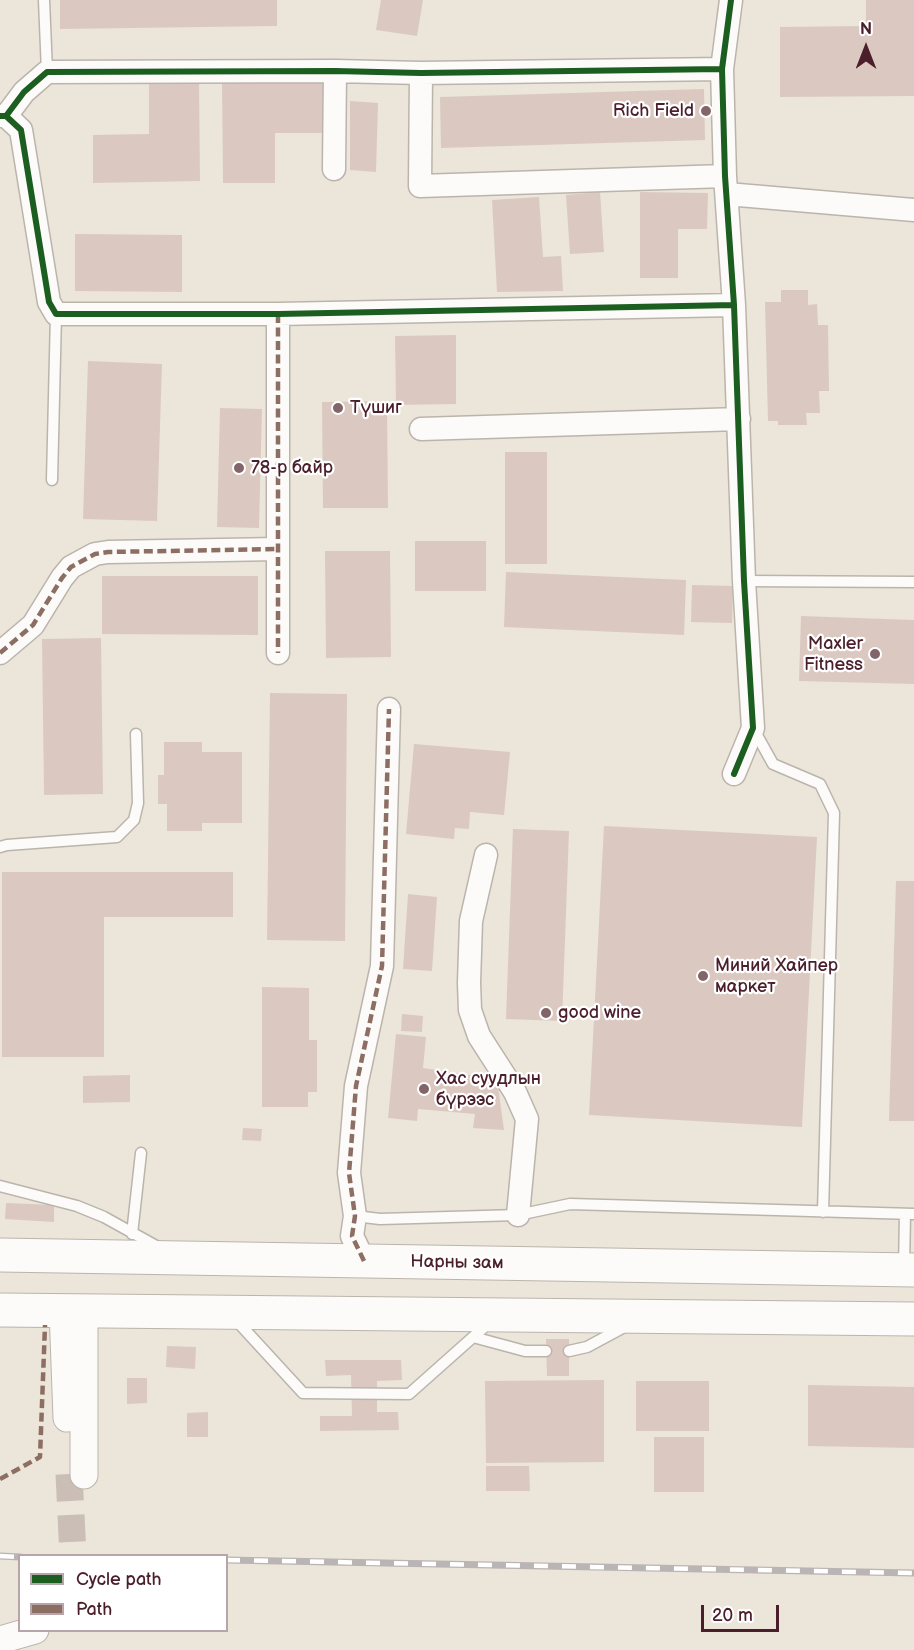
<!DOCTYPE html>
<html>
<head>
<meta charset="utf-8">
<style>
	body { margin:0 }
	#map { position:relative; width:914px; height:1650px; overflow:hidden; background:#ebe6d9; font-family:"Balsamiq Sans",sans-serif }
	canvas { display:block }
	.legend { position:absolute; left:18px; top:1554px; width:210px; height:78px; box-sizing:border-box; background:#fff; border:2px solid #b7a5aa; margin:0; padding:8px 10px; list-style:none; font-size:18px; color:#4a1f2b }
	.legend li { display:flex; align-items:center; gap:12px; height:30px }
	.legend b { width:30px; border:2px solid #b7a5aa }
	.north { position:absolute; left:836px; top:18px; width:60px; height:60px; -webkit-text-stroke:4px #fff; paint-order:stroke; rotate:0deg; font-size:16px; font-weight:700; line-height:24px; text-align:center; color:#4a1f2b }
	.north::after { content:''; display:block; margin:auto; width:21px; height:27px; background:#4a1f2b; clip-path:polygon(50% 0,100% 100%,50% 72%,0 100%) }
	.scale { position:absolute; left:701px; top:1605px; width:78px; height:27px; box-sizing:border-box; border:3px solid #4a1f2b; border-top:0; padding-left:8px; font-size:18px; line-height:21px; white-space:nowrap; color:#4a1f2b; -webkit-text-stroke:4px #fff; paint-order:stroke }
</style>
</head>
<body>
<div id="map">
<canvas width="914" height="1650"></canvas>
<ul class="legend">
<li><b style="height:8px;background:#1b5e20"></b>Cycle path</li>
<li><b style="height:8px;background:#8d6e63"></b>Path</li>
</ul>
<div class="north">N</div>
<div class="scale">20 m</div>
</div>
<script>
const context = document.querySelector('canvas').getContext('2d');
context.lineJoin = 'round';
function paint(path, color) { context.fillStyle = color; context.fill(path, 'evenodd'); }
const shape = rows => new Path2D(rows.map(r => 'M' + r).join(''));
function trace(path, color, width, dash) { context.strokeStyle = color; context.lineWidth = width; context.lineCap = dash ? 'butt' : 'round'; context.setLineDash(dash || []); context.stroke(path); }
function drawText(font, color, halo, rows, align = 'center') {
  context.font = font + ' "Balsamiq Sans",sans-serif'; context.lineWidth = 4.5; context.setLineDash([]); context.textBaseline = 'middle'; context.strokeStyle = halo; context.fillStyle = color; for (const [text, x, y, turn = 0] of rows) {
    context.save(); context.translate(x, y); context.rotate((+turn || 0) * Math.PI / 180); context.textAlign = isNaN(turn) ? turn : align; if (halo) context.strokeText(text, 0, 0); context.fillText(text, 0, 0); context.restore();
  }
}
const building = shape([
	[60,0,277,0,277,26,60,29],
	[381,0,423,0,417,36,376,30],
	[866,0,914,0,914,96,780,97,780,27,866,26],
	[326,80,326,133,275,133,275,183,223,183,222,81],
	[149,81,199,81,200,181,93,183,93,135,149,134],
	[704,89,705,140,441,148,440,97],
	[350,101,378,103,376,172,350,170],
	[600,192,604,252,570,254,566,195],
	[640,192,708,193,707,229,678,229,678,278,640,278],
	[539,197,543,257,561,256,563,291,497,292,492,200],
	[75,234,182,235,182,292,75,291],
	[781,290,808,290,808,305,817,304,818,325,828,325,829,391,819,391,820,413,806,413,807,425,778,425,778,421,768,421,765,302,781,302],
	[456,335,456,404,396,405,395,336],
	[88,361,162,364,157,521,83,519],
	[387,401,388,508,323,508,322,402],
	[220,408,262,409,259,528,217,527],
	[505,452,547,452,547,564,505,564],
	[415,541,486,541,486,591,415,591],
	[325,551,390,551,391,657,326,658],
	[506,572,686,580,684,635,504,627],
	[102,576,258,576,258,635,102,634],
	[692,585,733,586,732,623,691,622],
	[801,616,914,620,914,684,799,681],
	[101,638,103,794,44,795,42,639],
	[270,693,347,694,345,941,267,940],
	[164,742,202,742,202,752,242,752,242,823,202,823,202,831,167,831,167,804,158,804,158,775,164,775],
	[414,744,510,752,504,815,470,812,469,829,455,828,454,839,406,834],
	[604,826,817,837,802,1127,589,1115],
	[513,829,569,831,562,1021,506,1019],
	[2,872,233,872,233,917,104,917,104,1057,2,1057],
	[896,881,914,881,914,1121,889,1121],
	[408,894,437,897,432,971,403,969],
	[262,987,309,988,309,1040,317,1040,317,1092,308,1092,308,1107,262,1107],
	[402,1014,423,1016,422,1032,401,1031],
	[396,1034,426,1037,423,1068,497,1079,504,1130,473,1128,475,1114,418,1109,417,1121,388,1118],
	[130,1075,130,1102,83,1103,83,1076],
	[243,1128,262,1129,261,1141,242,1140],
	[6,1203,54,1205,54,1222,5,1219],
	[546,1339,569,1339,569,1376,547,1376],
	[167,1346,196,1347,195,1369,166,1367],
	[325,1360,401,1360,402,1380,377,1381,377,1412,398,1412,399,1430,320,1431,320,1416,352,1416,351,1375,326,1376],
	[127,1378,147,1378,147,1403,127,1404],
	[604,1380,604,1462,486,1463,485,1381],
	[636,1381,709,1381,709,1431,636,1431],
	[808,1385,914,1387,914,1448,808,1446],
	[208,1412,208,1437,187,1437,187,1413],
	[654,1437,704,1437,704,1492,654,1492],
	[486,1466,529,1466,530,1491,486,1491]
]);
const tertiaryTunnel = shape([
	[69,1474,73,1556]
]);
const service = shape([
	[44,0,47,72],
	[52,480,56,314],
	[744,581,914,582],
	[753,728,773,764,820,784,834,813,823,1212],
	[0,847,7,845,117,837,134,820,138,803,136,734],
	[0,1186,77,1206,104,1217,158,1247],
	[355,1216,380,1219,518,1215,570,1204,914,1214],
	[132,1234,141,1153],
	[904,1268,905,1214],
	[235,1319,303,1393,409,1394,490,1322],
	[473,1337,525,1351,546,1351],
	[569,1351,587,1347,626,1326]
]);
const minor = shape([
	[731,0,722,69,725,176,734,305,744,581,753,728,734,774],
	[421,73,420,186,725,176],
	[0,116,6,116,21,130,49,302,56,314,278,314,734,305],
	[6,116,24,92,47,72,335,71,421,73,722,69],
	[334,169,335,71],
	[727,194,914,210],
	[278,314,278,653],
	[421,429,739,419],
	[0,653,33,625,62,578,71,567,95,554,108,552,278,549],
	[486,855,471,921,469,983,470,1010,479,1036,515,1092,527,1119,518,1215],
	[364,1261,352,1236,355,1216,349,1173,356,1086,382,966,389,709]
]);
const tertiary = shape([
	[63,1310,67,1418],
	[84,1475,84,1311],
	[0,1640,35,1630]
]);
const primary = shape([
	[0,1255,914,1270],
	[0,1310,914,1319]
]);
const rail = shape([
	[0,1556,20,1557],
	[226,1560,914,1573]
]);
const quiet = shape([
	[278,314,278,653],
	[0,653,33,625,62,578,71,567,95,554,108,552,278,549],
	[364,1261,352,1236,355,1216,349,1173,356,1086,382,966,389,709],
	[0,1479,40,1457,45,1325]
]);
const cycleway = shape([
	[731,0,722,69,725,176,734,305,744,581,753,728,734,774],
	[0,116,6,116,21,130,49,302,56,314,278,314,734,305],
	[6,116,24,92,47,72,335,71,421,73,722,69]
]);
const markers = [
	[706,111,6,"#826568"],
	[338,408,6,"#826568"],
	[239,468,6,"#826568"],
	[875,654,6,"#826568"],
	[703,976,6,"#826568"],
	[546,1013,6,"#826568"],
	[424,1089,6,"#826568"]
];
const poiNames = [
	["Rich Field",694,111,"right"],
	["Түшиг",350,408],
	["78-р байр",251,468],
	["Maxler",863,644,"right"],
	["Fitness",863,665,"right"],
	["Миний Хайпер",715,966],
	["маркет",715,987],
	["good wine",558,1013],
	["Хас суудлын",436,1079],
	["бүрээс",436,1100]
];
const streetNames = [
	["Нарны зам",457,1263,1]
];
paint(building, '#dbc9c1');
trace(tertiaryTunnel, '#cbbeb6', 27, [27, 14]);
trace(service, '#bbb4ac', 13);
trace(minor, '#bbb4ac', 25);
trace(tertiary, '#bbb4ac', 29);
trace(primary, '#bbb4ac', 35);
trace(service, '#fcfbf9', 10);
trace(minor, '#fcfbf9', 22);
trace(tertiary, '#fcfbf9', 27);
trace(primary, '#fcfbf9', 33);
trace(rail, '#bab4b4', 7);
trace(rail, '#fff', 4.5, [14]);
trace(quiet, '#8d6e63', 4.5, [9, 4.5]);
trace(cycleway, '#1b5e20', 6);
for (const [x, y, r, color] of markers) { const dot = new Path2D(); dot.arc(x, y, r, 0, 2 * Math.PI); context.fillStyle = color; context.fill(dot); trace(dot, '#fff', 2); }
drawText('18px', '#4a1f2b', '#fff', poiNames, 'left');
drawText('18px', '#4a1f2b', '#fff', streetNames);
</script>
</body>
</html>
